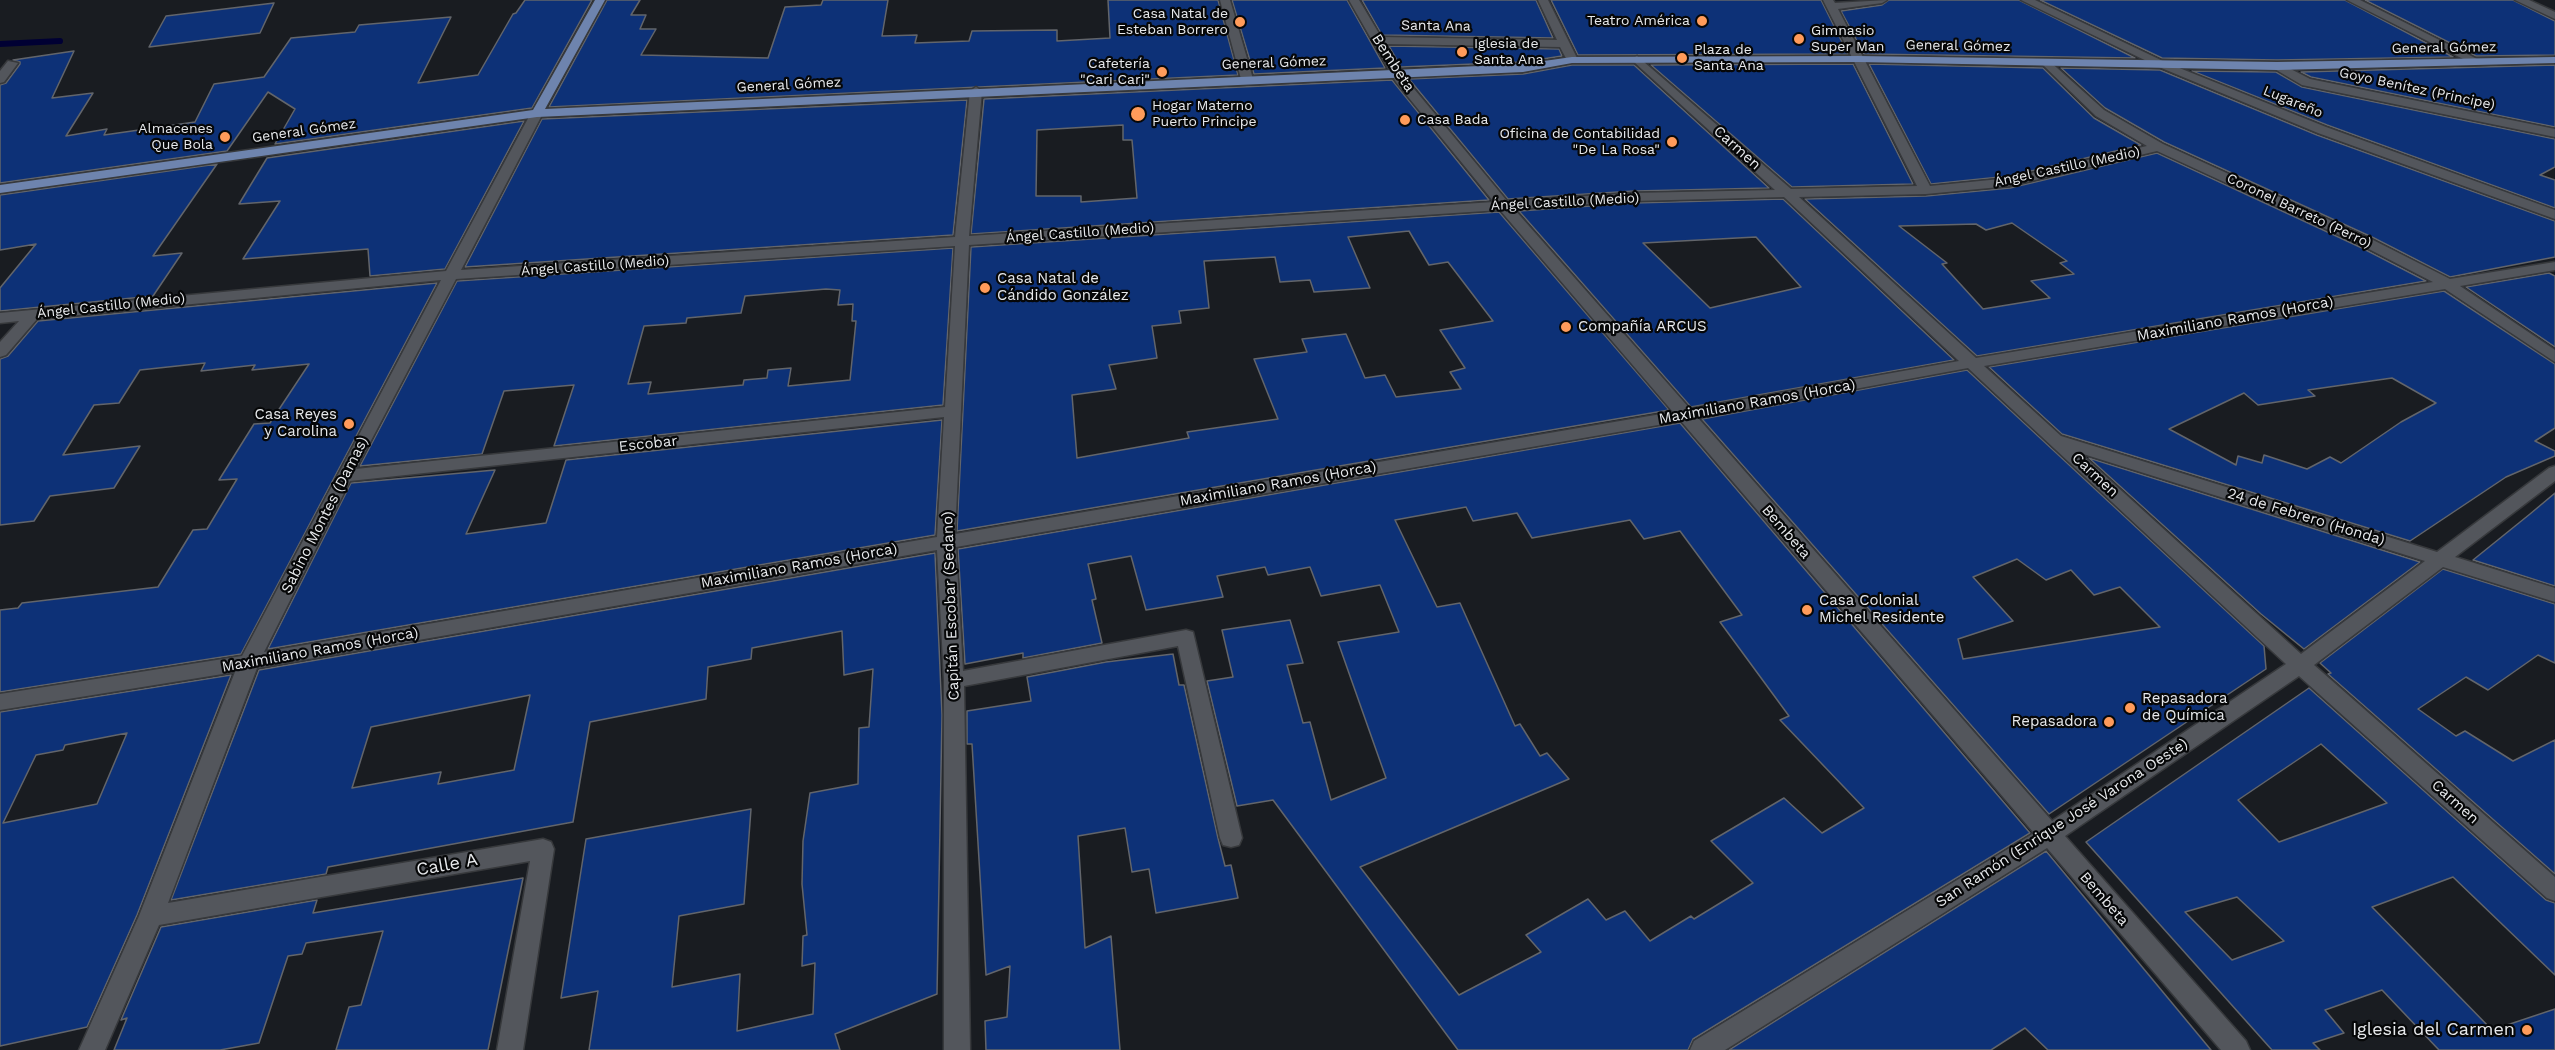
<!DOCTYPE html>
<html>
<head>
<meta charset="utf-8">
<style>
	body { margin:0 }
	canvas { display:block; background:#191c21 }
</style>
</head>
<body>
<canvas width="2555" height="1050"></canvas>
<script>
const context = document.querySelector('canvas').getContext('2d');
context.lineJoin = 'round';
const shape = rows => new Path2D(rows.map(r => 'M' + r).join(''));
function trace(path, color, width, dash) { context.strokeStyle = color; context.lineWidth = width; context.lineCap = dash ? 'butt' : 'round'; context.setLineDash(dash || []); context.stroke(path); }
function paint(path, color) { context.fillStyle = color; context.fill(path, 'evenodd'); }
function drawText(font, color, halo, rows, align = 'center') {
  context.font = font + ' "Work Sans",sans-serif'; context.lineWidth = 4.5; context.setLineDash([]); context.textBaseline = 'middle'; context.strokeStyle = halo; context.fillStyle = color; for (const [text, x, y, turn = 0] of rows) {
    context.save(); context.translate(x, y); context.rotate((+turn || 0) * Math.PI / 180); context.textAlign = isNaN(turn) ? turn : align; if (halo) context.strokeText(text, 0, 0); context.fillText(text, 0, 0); context.restore();
  }
}
const stream = shape([
	[0,44,60,41]
]);
const building = shape([
	[525,0,592,0,532,108,275,144,295,109,268,92,227,151,0,183,0,85,6,83,20,64,20,62,13,60,74,51,52,98,93,93,66,136,107,129,104,135,195,122,214,84,264,77,291,38,355,32,359,25,451,17,418,83,478,75,513,14,516,13,525,0],
	[607,0,640,0,631,15,646,15,640,29,656,29,641,55,768,58,785,7,821,5,823,0,888,0,882,36,917,35,915,43,969,41,972,31,1057,30,1057,41,1110,38,1108,0,1218,0,1238,75,549,107,607,0],
	[1232,0,1347,0,1385,68,1254,74,1232,0],
	[1362,0,1536,0,1553,38,1382,35,1362,0],
	[1551,0,1821,0,1848,54,1578,55,1551,0],
	[1889,0,2019,0,2135,58,1864,54,1841,11,1882,5,1889,0],
	[2040,0,2345,0,2453,57,2277,60,2162,58,2040,0],
	[2365,0,2513,0,2555,21,2555,55,2476,56,2365,0],
	[274,3,260,33,149,47,166,16,274,3],
	[1389,46,1559,49,1562,56,1523,62,1401,67,1389,46],
	[1853,64,1913,184,1792,187,1651,65,1853,64],
	[1869,64,2043,68,2094,118,2141,145,2010,176,1931,184,1869,64],
	[1572,65,1634,65,1769,188,1634,191,1508,199,1409,79,1523,74,1572,65],
	[2555,65,2555,127,2311,77,2301,72,2555,65],
	[2061,68,2160,70,2317,135,2555,221,2555,257,2450,277,2374,238,2164,142,2105,108,2061,68],
	[2192,71,2276,72,2302,87,2555,139,2555,167,2540,175,2555,180,2555,208,2327,125,2192,71],
	[1392,80,1489,200,971,234,984,99,1392,80],
	[1123,125,1123,140,1132,140,1137,198,1081,202,1081,196,1036,196,1037,130,1123,125],
	[967,100,953,235,465,267,542,119,967,100],
	[524,121,445,269,370,276,368,249,243,259,280,201,239,204,267,158,524,121],
	[2157,153,2362,248,2426,281,1977,356,1805,199,1926,196,2010,188,2157,153],
	[2012,223,2067,261,2060,263,2074,274,2031,281,2050,298,1983,309,1942,264,1947,263,1899,226,1976,224,1986,230,2012,223],
	[217,164,153,256,182,253,153,296,0,311,0,288,36,244,0,250,0,195,217,164],
	[1783,199,1954,360,1691,407,1519,211,1634,203,1783,199],
	[1756,237,1801,287,1710,308,1643,243,1756,237],
	[1499,212,1669,410,957,531,971,247,1499,212],
	[1409,231,1429,265,1448,262,1493,321,1440,330,1465,368,1450,372,1461,389,1396,397,1385,375,1365,378,1346,334,1302,339,1307,352,1254,359,1278,419,1187,432,1189,438,1077,458,1072,395,1116,389,1109,365,1157,358,1152,326,1181,323,1179,311,1209,308,1204,261,1275,257,1280,282,1310,280,1314,292,1370,288,1348,237,1409,231],
	[953,248,943,405,554,446,574,385,504,391,482,454,360,466,457,281,953,248],
	[826,289,840,290,838,305,853,304,852,321,856,321,850,380,788,386,791,368,768,370,767,378,744,380,743,385,648,394,651,382,628,384,644,326,686,323,687,318,741,313,745,296,826,289],
	[2549,273,2555,276,2555,347,2466,287,2549,273],
	[437,283,241,654,0,692,0,610,18,608,22,603,158,587,193,530,207,529,237,479,219,480,254,424,270,423,309,364,252,370,255,365,201,371,205,363,140,370,119,403,94,405,63,455,140,446,114,488,50,496,34,521,0,525,0,359,8,356,38,321,437,283],
	[2444,291,2555,364,2555,428,2535,441,2555,451,2555,456,2506,477,2410,541,2062,434,1989,367,2444,291],
	[2392,378,2436,403,2401,422,2341,463,2330,457,2307,469,2264,455,2262,463,2238,456,2236,465,2169,429,2244,393,2258,405,2315,396,2308,390,2392,378],
	[1967,370,2264,646,2266,669,2049,814,1702,419,1967,370],
	[2017,559,2046,580,2071,570,2094,595,2120,587,2160,627,1963,659,1958,639,2013,621,1973,577,2017,559],
	[942,420,935,535,268,649,351,483,495,470,466,534,546,523,566,460,942,420],
	[1680,423,2030,833,1693,1039,1688,1050,1458,1050,1273,800,1237,806,1207,681,1233,677,1222,630,1290,620,1303,663,1287,665,1303,723,1310,722,1331,800,1386,778,1338,642,1399,632,1380,585,1321,596,1310,567,1268,575,1265,567,1217,576,1223,597,1146,610,1131,556,1088,564,1096,599,1092,600,1102,643,1023,658,1023,653,965,664,958,549,1680,423],
	[1466,507,1473,521,1517,513,1532,538,1630,520,1644,539,1680,531,1742,615,1720,622,1789,716,1780,720,1864,808,1822,833,1784,798,1711,841,1753,883,1694,919,1691,916,1650,941,1625,911,1606,920,1588,899,1526,935,1541,952,1459,995,1360,867,1569,779,1547,753,1540,756,1520,724,1515,726,1460,603,1437,607,1395,520,1466,507],
	[2089,458,2420,562,2304,649,2261,614,2089,458],
	[2555,493,2555,586,2473,560,2530,514,2555,493],
	[935,553,942,715,937,994,835,1034,840,1050,589,1050,598,991,561,998,586,839,751,809,744,904,679,916,672,987,740,974,737,1031,813,1014,815,963,802,966,803,936,807,935,802,884,803,841,810,793,858,784,859,728,869,727,873,669,844,675,842,631,752,648,751,659,708,667,706,699,590,722,573,822,328,867,326,874,171,900,259,670,935,553],
	[530,695,514,770,438,784,441,772,352,788,371,727,530,695],
	[2443,569,2555,604,2555,663,2538,655,2488,690,2466,677,2418,709,2456,736,2465,731,2513,761,2555,740,2555,874,2328,674,2331,673,2320,663,2443,569],
	[1173,654,1179,685,1184,685,1218,838,1225,866,1231,865,1238,898,1156,913,1149,869,1132,872,1125,828,1078,836,1085,948,1111,936,1120,1050,986,1050,985,1021,1007,1017,1010,966,986,975,972,744,967,744,967,711,1031,701,1027,677,1106,662,1173,654],
	[231,675,137,915,87,1027,0,1046,0,712,231,675],
	[127,733,97,804,3,823,36,755,63,750,65,745,127,733],
	[2309,688,2546,900,2555,903,2555,975,2453,877,2372,907,2492,1030,2555,1009,2555,1050,2439,1050,2382,990,2325,1010,2344,1033,2313,1043,2320,1050,2272,1050,2086,842,2309,688],
	[2321,744,2387,803,2279,842,2238,800,2321,744],
	[2237,897,2284,941,2232,960,2185,912,2237,897],
	[2046,851,2211,1050,2048,1050,2025,1028,1991,1050,1729,1050,2046,851],
	[523,878,488,1050,336,1050,349,1007,361,1005,383,931,306,943,302,954,288,956,259,1043,220,1050,114,1050,127,1018,121,1020,161,927,317,900,313,913,523,878]
]);
const minor = shape([
	[1220,0,1230,0,1253,79,1251,82,1241,79,1220,0],
	[1349,0,1359,0,1381,37,1557,40,1538,0,1548,0,1578,60,1576,62,1568,62,1560,47,1385,44,1405,78,1507,201,1634,193,1775,190,1633,61,1631,59,1637,56,1791,189,1917,186,1823,0,1833,0,1835,3,1887,0,1882,3,1838,9,1930,186,2010,178,2147,146,2096,116,2043,65,2043,61,2047,59,2104,110,2163,144,2373,240,2450,279,2555,262,2555,270,2460,286,2555,350,2555,362,2445,289,1984,366,2061,436,2437,552,2549,468,2555,466,2555,481,2455,557,2555,588,2555,602,2443,567,2314,665,2555,877,2555,901,2547,898,2299,676,2065,836,2246,1041,2250,1050,2221,1050,2047,848,1725,1050,1690,1050,1694,1041,2034,833,1681,421,956,547,963,671,1186,630,1193,632,1242,838,1239,845,1231,847,1223,845,1220,838,1178,646,964,686,970,1050,944,1050,944,680,937,550,257,668,168,903,543,839,551,842,554,849,523,1050,497,1050,530,861,159,925,105,1050,79,1050,139,916,235,672,0,710,0,694,242,656,441,280,37,319,6,355,0,357,0,342,19,321,0,323,0,313,446,271,531,113,537,109,543,113,461,270,955,237,970,91,976,87,982,91,969,236,1494,202,1396,82,1349,0],
	[2157,151,2363,246,2433,282,1976,358,1799,197,1926,194,2010,186,2157,151],
	[1784,197,1959,361,1690,409,1514,209,1634,201,1784,197],
	[1500,210,1673,412,955,534,969,245,1500,210],
	[955,246,945,407,356,469,456,279,955,246],
	[1968,368,2286,664,2052,821,1698,418,1968,368],
	[944,417,937,537,264,652,350,481,944,417],
	[2080,453,2425,561,2301,654,2080,453],
	[2021,0,2035,0,2167,63,2326,127,2555,210,2555,219,2318,133,2159,67,2021,0],
	[2347,0,2360,0,2483,62,2473,64,2347,0],
	[2515,0,2529,0,2555,12,2555,19,2515,0],
	[8,61,18,63,4,82,0,83,0,71,8,61],
	[2273,64,2281,64,2310,79,2555,129,2555,137,2302,85,2273,68,2273,64]
]);
const major = shape([
	[595,0,605,0,545,109,1523,64,1572,57,1858,56,2277,62,2555,57,2555,63,2277,70,1858,62,1572,63,1523,72,537,117,0,193,0,185,533,110,595,0]
]);
const markers = [
	[1702,21,6,"#ff9b5a"],
	[1240,22,6,"#ff9b5a"],
	[1799,39,6,"#ff9b5a"],
	[1462,52,6,"#ff9b5a"],
	[1682,58,6,"#ff9b5a"],
	[1162,72,6,"#ff9b5a"],
	[1138,114,8,"#ff9b5a"],
	[1405,120,6,"#ff9b5a"],
	[225,137,6,"#ff9b5a"],
	[1672,142,6,"#ff9b5a"],
	[985,288,6,"#ff9b5a"],
	[1566,327,6,"#ff9b5a"],
	[349,424,6,"#ff9b5a"],
	[1807,610,6,"#ff9b5a"],
	[2130,708,6,"#ff9b5a"],
	[2109,722,6,"#ff9b5a"],
	[2527,1030,6,"#ff9b5a"]
];
const farPoinames = [
	["Casa Natal de",1228,14],
	["Esteban Borrero",1228,30],
	["Teatro América",1690,21],
	["Gimnasio",1811,31,"left"],
	["Super Man",1811,47,"left"],
	["Iglesia de",1474,44,"left"],
	["Santa Ana",1474,60,"left"],
	["Plaza de",1694,50,"left"],
	["Santa Ana",1694,66,"left"],
	["Cafetería",1150,64],
	["\"Cari Cari\"",1150,80],
	["Hogar Materno",1152,106,"left"],
	["Puerto Principe",1152,122,"left"],
	["Casa Bada",1417,120,"left"],
	["Almacenes",213,129],
	["Que Bola",213,145],
	["Oficina de Contabilidad",1660,134],
	["\"De La Rosa\"",1660,150]
];
const farStreetnames = [
	["Santa Ana",1436,26,1],
	["General Gómez",1958,46,1],
	["General Gómez",2444,48,-1],
	["General Gómez",1274,63,-2],
	["General Gómez",789,85,-3],
	["Goyo Benítez (Principe)",2417,89,12],
	["Lugareño",2293,102,22],
	["General Gómez",304,131,-8],
	["Ángel Castillo (Medio)",2067,167,-12],
	["Ángel Castillo (Medio)",1565,202,-3],
	["Coronel Barreto (Perro)",2299,211,25],
	["Ángel Castillo (Medio)",1080,233,-4],
	["Ángel Castillo (Medio)",595,266,-4],
	["Ángel Castillo (Medio)",111,306,-6]
];
const streetNames = [
	["Bembeta",1393,63,57],
	["Carmen",1737,148,42],
	["Maximiliano Ramos (Horca)",2235,319,-10],
	["Maximiliano Ramos (Horca)",1757,402,-10],
	["Escobar",648,444,-6],
	["Carmen",2095,475,43],
	["Maximiliano Ramos (Horca)",1278,484,-10],
	["Sabino Montes (Damas)",325,515,-63],
	["24 de Febrero (Honda)",2306,517,17],
	["Bembeta",1786,532,49],
	["Maximiliano Ramos (Horca)",799,566,-10],
	["Capitán Escobar (Sedano)",951,606,-92],
	["Maximiliano Ramos (Horca)",320,650,-10],
	["Carmen",2455,802,42],
	["San Ramón (Enrique José Varona Oeste)",2062,823,-33],
	["Bembeta",2104,899,49]
];
const poiNames = [
	["Casa Natal de",997,279],
	["Cándido González",997,296],
	["Compañía ARCUS",1578,327],
	["Casa Reyes",337,415,"right"],
	["y Carolina",337,432,"right"],
	["Casa Colonial",1819,601],
	["Michel Residente",1819,618],
	["Repasadora",2142,699],
	["de Química",2142,716],
	["Repasadora",2097,722,"right"]
];
const nearStreetnames = [
	["Calle A",447,865,-10]
];
const nearPoinames = [
	["Iglesia del Carmen",2515,1030]
];
trace(stream, '#003', 6);
paint(building, '#0d3177');
trace(building, '#62656b', 1.5);
trace(minor, '#37393c', 3);
trace(major, '#37393c', 3);
paint(minor, '#53565c');
paint(major, '#6e84ae');
for (const [x, y, r, color] of markers) { const dot = new Path2D(); dot.arc(x, y, r, 0, 2 * Math.PI); context.fillStyle = color; context.fill(dot); trace(dot, '#060708', 2); }
drawText('14px', '#e7e9ec', '#060708', farPoinames, 'right');
drawText('14px', '#e7e9ec', '#060708', farStreetnames);
drawText('15px', '#e7e9ec', '#060708', streetNames);
drawText('15px', '#e7e9ec', '#060708', poiNames, 'left');
drawText('18px', '#e7e9ec', '#060708', nearStreetnames);
drawText('18px', '#e7e9ec', '#060708', nearPoinames, 'right');
</script>
</body>
</html>
